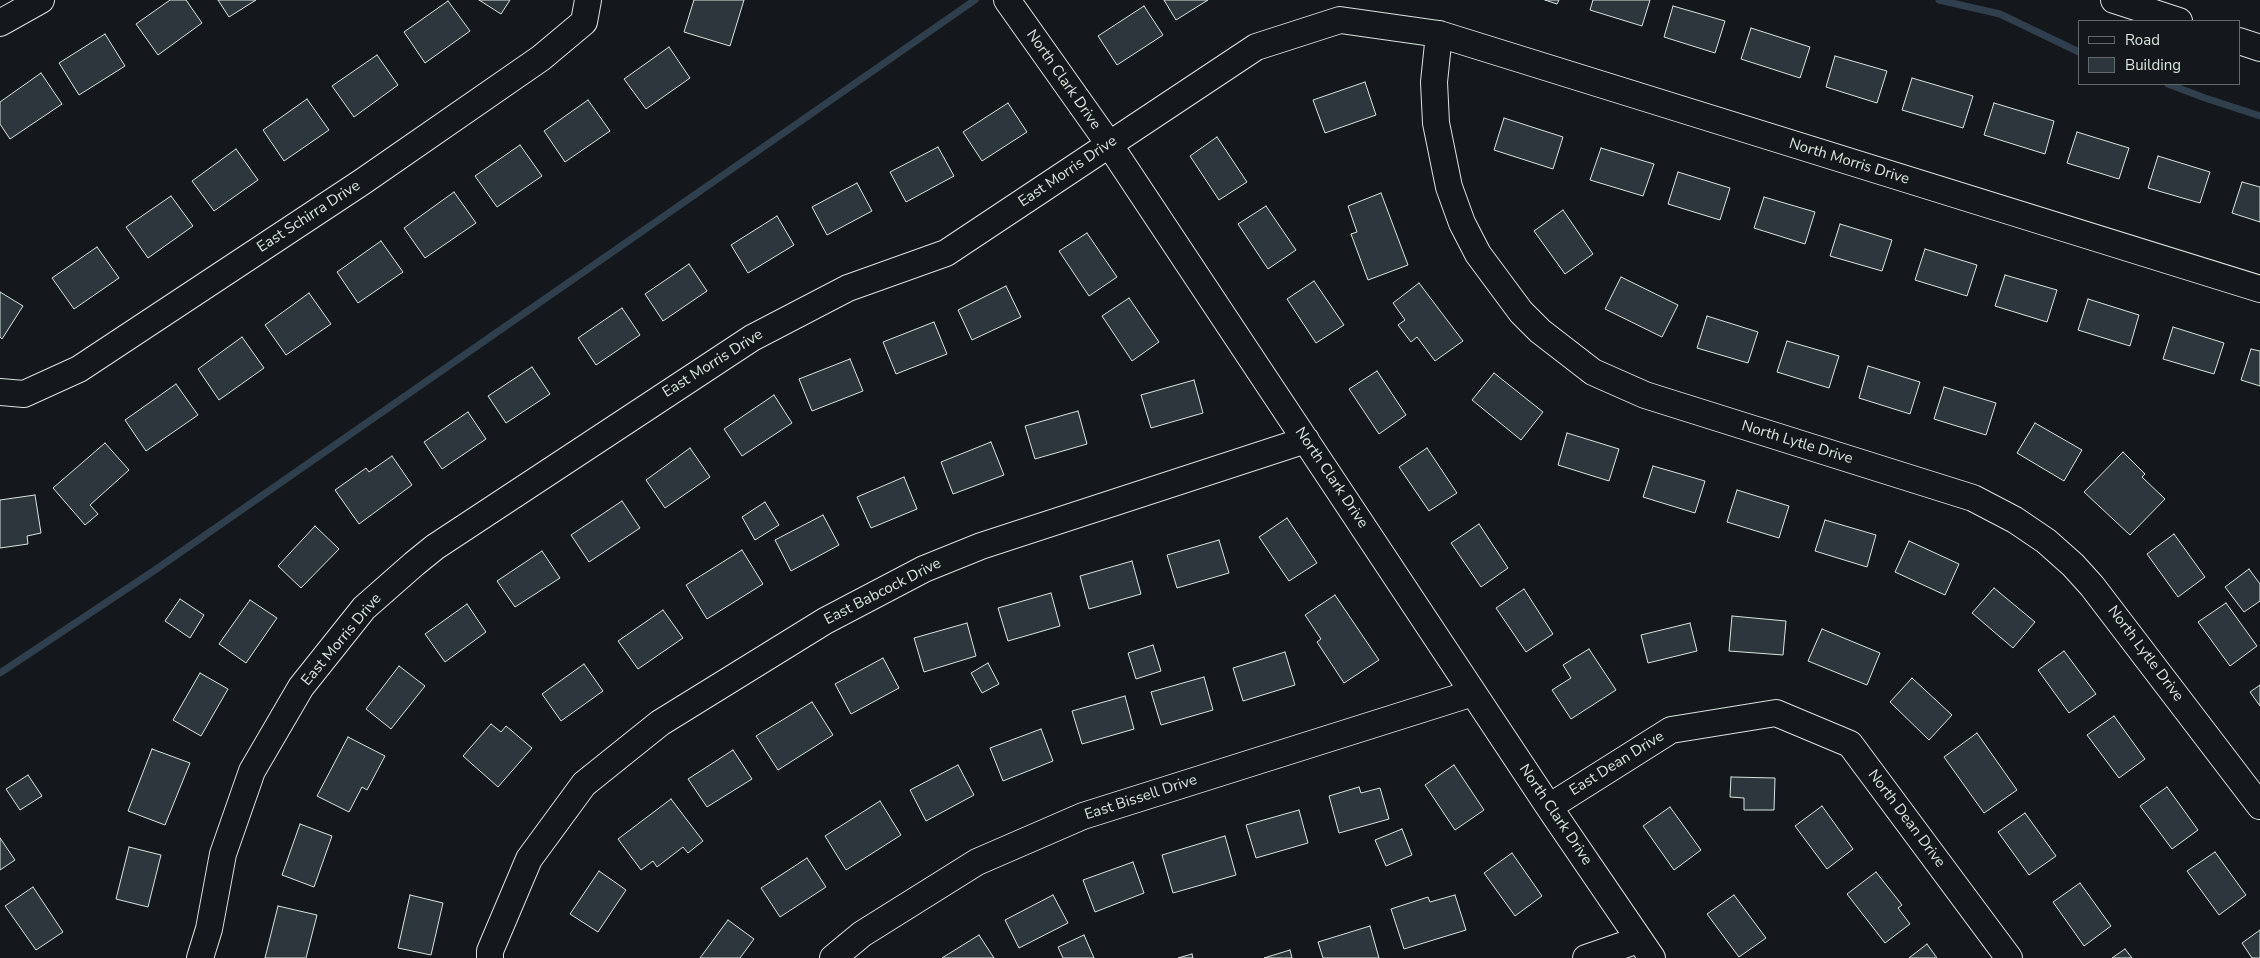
<!DOCTYPE html>
<html>
<head>
<meta charset="utf-8">
<style>
	body { margin:0 }
	#map { position:relative; width:2260px; height:958px; overflow:hidden; background:#14181c; font-family:"Nunito Sans",sans-serif }
	canvas { display:block }
	.legend { position:absolute; left:2078px; top:20px; width:162px; height:65px; box-sizing:border-box; background:#14181c; border:1px solid #626a69; margin:0; padding:6px 9px; list-style:none; font-size:15px; color:#d8e6dc }
	.legend li { display:flex; align-items:center; gap:10px; height:25px }
	.legend b { width:25px; border:1px solid #626a69 }
</style>
</head>
<body>
<div id="map">
<canvas width="2260" height="958"></canvas>
<ul class="legend">
<li><b style="height:6px;background:#14181c"></b>Road</li>
<li><b style="height:14px;background:#2c363c"></b>Building</li>
</ul>
</div>
<script>
const context = document.querySelector('canvas').getContext('2d');
context.lineJoin = 'round';
const shape = rows => new Path2D(rows.map(r => 'M' + r).join(''));
function trace(path, color, width, dash) { context.strokeStyle = color; context.lineWidth = width; context.lineCap = dash ? 'butt' : 'round'; context.setLineDash(dash || []); context.stroke(path); }
function paint(path, color) { context.fillStyle = color; context.fill(path, 'evenodd'); }
function drawText(font, color, halo, rows, align = 'center') {
  context.font = font + ' "Nunito Sans",sans-serif'; context.lineWidth = 4; context.setLineDash([]); context.textBaseline = 'middle'; context.strokeStyle = halo; context.fillStyle = color; for (const [text, x, y, turn = 0] of rows) {
    context.save(); context.translate(x, y); context.rotate((+turn || 0) * Math.PI / 180); context.textAlign = isNaN(turn) ? turn : align; if (halo) context.strokeText(text, 0, 0); context.fillText(text, 0, 0); context.restore();
  }
}
const stream = shape([
	[1939,0,2000,14,2079,52],
	[2168,84,2205,98,2260,116],
	[0,673,155,570,975,0]
]);
const building = shape([
	[170,0,186,0,202,23,158,55,136,24,170,0],
	[218,0,256,0,229,17,218,0],
	[479,0,510,0,501,14,479,0],
	[694,0,744,0,730,46,684,32,694,0],
	[1164,0,1208,0,1176,20,1164,0],
	[1545,0,1559,0,1557,4,1545,0],
	[1593,0,1650,0,1642,26,1590,10,1593,0],
	[448,1,470,31,425,63,404,32,448,1],
	[1144,6,1163,35,1117,65,1098,36,1144,6],
	[1673,6,1725,21,1715,53,1664,37,1673,6],
	[1751,28,1810,47,1800,78,1741,59,1751,28],
	[105,34,125,66,79,95,59,63,105,34],
	[669,47,690,78,646,109,624,79,669,47],
	[377,55,398,85,354,117,332,86,377,55],
	[1835,56,1887,71,1877,103,1826,87,1835,56],
	[41,73,62,104,10,139,0,124,0,102,41,73],
	[1912,78,1973,96,1963,128,1902,110,1912,78],
	[1365,82,1376,115,1325,133,1313,100,1365,82],
	[307,99,329,130,284,161,263,130,307,99],
	[588,100,610,131,565,162,544,131,588,100],
	[1008,103,1027,132,982,161,963,132,1008,103],
	[1994,103,2054,121,2045,154,1984,135,1994,103],
	[1504,118,1563,137,1553,169,1494,150,1504,118],
	[2077,132,2129,148,2119,179,2067,163,2077,132],
	[1217,137,1247,182,1219,200,1190,156,1217,137],
	[520,145,542,176,497,207,475,176,520,145],
	[938,147,954,176,906,202,890,172,938,147],
	[1601,148,1654,164,1643,196,1590,180,1601,148],
	[236,149,258,180,214,211,192,181,236,149],
	[2158,156,2210,172,2200,203,2148,188,2158,156],
	[1678,172,1730,188,1720,220,1668,204,1678,172],
	[2242,182,2260,187,2260,222,2232,213,2242,182],
	[857,183,872,211,827,235,812,207,857,183],
	[454,192,476,223,425,258,404,228,454,192],
	[1381,193,1408,265,1368,280,1351,234,1357,232,1348,206,1381,193],
	[171,196,193,226,148,258,126,227,171,196],
	[1764,197,1815,212,1805,244,1754,228,1764,197],
	[1266,206,1296,250,1268,269,1238,224,1266,206],
	[1563,210,1593,254,1565,274,1534,231,1563,210],
	[777,216,794,245,748,273,731,245,777,216],
	[1840,224,1892,240,1882,271,1830,256,1840,224],
	[1087,233,1117,277,1089,296,1059,251,1087,233],
	[381,241,403,272,358,303,337,272,381,241],
	[97,247,119,278,74,309,52,278,97,247],
	[1925,249,1977,265,1967,296,1915,280,1925,249],
	[689,264,707,291,663,321,645,294,689,264],
	[2005,275,2057,290,2047,322,1995,306,2005,275],
	[1621,277,1678,305,1662,337,1605,309,1621,277],
	[1314,281,1344,325,1316,343,1287,299,1314,281],
	[1419,283,1463,341,1435,361,1417,337,1411,342,1398,325,1405,320,1393,303,1419,283],
	[1006,286,1021,317,972,340,958,310,1006,286],
	[0,292,23,306,2,339,0,337,0,292],
	[309,293,331,324,286,355,265,325,309,293],
	[1129,298,1159,342,1132,361,1102,316,1129,298],
	[2088,299,2139,315,2130,346,2078,330,2088,299],
	[622,308,640,335,596,365,578,338,622,308],
	[1707,316,1758,332,1748,363,1697,348,1707,316],
	[934,322,947,354,896,374,883,342,934,322],
	[2173,327,2224,343,2214,374,2163,359,2173,327],
	[242,337,264,368,219,400,198,369,242,337],
	[1787,341,1839,356,1829,388,1777,372,1787,341],
	[2251,349,2260,351,2260,386,2241,380,2251,349],
	[850,359,863,391,812,411,799,379,850,359],
	[1868,366,1920,382,1910,414,1859,398,1868,366],
	[532,367,550,394,506,423,488,396,532,367],
	[1377,371,1406,415,1379,434,1349,389,1377,371],
	[1494,373,1543,412,1521,440,1472,400,1494,373],
	[1194,380,1203,413,1151,428,1141,395,1194,380],
	[176,384,198,415,146,451,125,420,176,384],
	[1944,387,1996,403,1986,435,1934,419,1944,387],
	[774,395,792,423,742,456,724,429,774,395],
	[1078,411,1087,444,1035,459,1025,426,1078,411],
	[468,412,486,439,442,469,424,442,468,412],
	[2035,423,2082,450,2064,481,2017,453,2035,423],
	[1567,433,1619,449,1609,481,1558,465,1567,433],
	[991,442,1004,475,953,494,941,462,991,442],
	[105,443,129,470,90,505,98,514,85,525,53,488,105,443],
	[690,448,710,477,665,508,646,480,690,448],
	[1427,448,1457,493,1429,511,1399,467,1427,448],
	[2123,452,2145,474,2142,477,2165,499,2130,535,2084,492,2123,452],
	[392,456,412,485,359,524,335,490,366,468,369,472,392,456],
	[1653,466,1705,481,1695,513,1643,497,1653,466],
	[904,477,917,509,871,528,857,497,904,477],
	[1737,490,1789,506,1779,538,1727,522,1737,490],
	[35,495,41,533,27,536,28,544,0,548,0,500,35,495],
	[622,501,640,528,589,562,571,535,622,501],
	[765,502,779,525,755,540,742,517,765,502],
	[823,515,839,545,791,571,775,540,823,515],
	[1287,518,1317,563,1289,581,1259,537,1287,518],
	[1825,520,1876,535,1867,567,1815,551,1825,520],
	[1479,524,1508,568,1481,587,1451,543,1479,524],
	[315,526,339,549,301,588,278,566,315,526],
	[2174,534,2205,577,2178,597,2147,554,2174,534],
	[1219,540,1229,573,1177,588,1167,555,1219,540],
	[1909,541,1959,564,1945,595,1895,572,1909,541],
	[742,550,763,584,707,619,686,585,742,550],
	[542,551,560,578,515,607,497,581,542,551],
	[1132,561,1141,594,1089,609,1080,576,1132,561],
	[2249,569,2260,584,2260,601,2244,612,2225,587,2249,569],
	[1994,588,2035,622,2013,648,1972,613,1994,588],
	[1524,589,1553,634,1526,652,1496,608,1524,589],
	[1051,593,1060,626,1008,641,998,608,1051,593],
	[1335,595,1379,660,1344,683,1317,642,1321,639,1305,615,1335,595],
	[180,599,204,615,190,638,165,621,180,599],
	[250,600,277,618,246,663,219,644,250,600],
	[2226,603,2257,646,2230,666,2198,622,2226,603],
	[467,604,486,632,445,662,425,634,467,604],
	[663,610,683,638,638,669,618,641,663,610],
	[1732,616,1786,621,1783,655,1729,651,1732,616],
	[967,623,976,656,924,672,914,638,967,623],
	[1690,623,1697,651,1648,663,1641,635,1690,623],
	[1822,629,1880,653,1867,685,1808,661,1822,629],
	[1153,645,1161,671,1136,679,1128,653,1153,645],
	[1589,649,1616,690,1571,719,1552,690,1571,678,1563,665,1589,649],
	[2064,651,2096,694,2069,713,2038,670,2064,651],
	[1285,652,1295,685,1243,701,1233,668,1285,652],
	[883,658,899,688,851,714,835,684,883,658],
	[988,663,999,684,982,693,971,673,988,663],
	[584,664,603,691,561,721,542,694,584,664],
	[399,666,425,686,391,729,366,709,399,666],
	[200,673,228,689,201,736,173,720,200,673],
	[1204,677,1213,710,1161,725,1151,692,1204,677],
	[1912,678,1952,715,1929,740,1890,702,1912,678],
	[2260,685,2260,706,2250,692,2260,685],
	[1125,696,1134,729,1082,744,1072,711,1125,696],
	[812,702,833,735,778,770,756,736,812,702],
	[2114,716,2145,759,2119,778,2087,735,2114,716],
	[491,724,501,732,506,726,532,748,498,787,463,756,491,724],
	[1041,729,1053,761,1003,781,990,748,1041,729],
	[1977,733,2017,790,1984,813,1944,757,1977,733],
	[348,737,385,756,367,790,362,787,349,812,317,796,348,737],
	[152,749,190,763,165,825,128,811,152,749],
	[733,750,752,779,707,807,688,779,733,750],
	[958,765,974,795,926,821,910,790,958,765],
	[1454,765,1484,810,1455,830,1425,785,1454,765],
	[28,775,42,796,20,810,6,789,28,775],
	[1731,777,1775,778,1774,810,1744,810,1744,798,1730,797,1731,777],
	[1359,787,1361,793,1380,788,1389,819,1339,833,1329,796,1359,787],
	[2167,787,2198,830,2172,849,2140,806,2167,787],
	[671,799,703,841,688,853,683,847,657,867,653,861,641,870,618,839,671,799],
	[880,801,901,835,846,870,825,836,880,801],
	[1822,806,1853,849,1827,869,1795,826,1822,806],
	[1670,807,1701,850,1674,870,1643,826,1670,807],
	[1299,810,1308,843,1256,858,1246,825,1299,810],
	[2025,813,2056,856,2029,875,1998,832,2025,813],
	[300,824,332,836,314,887,282,875,300,824],
	[1402,829,1412,855,1386,866,1375,840,1402,829],
	[1225,836,1236,875,1173,893,1162,855,1225,836],
	[0,838,15,860,0,870,0,838],
	[129,847,161,855,148,907,116,899,129,847],
	[2215,852,2246,895,2219,915,2187,871,2215,852],
	[1512,853,1542,896,1515,916,1484,873,1512,853],
	[807,858,826,887,780,917,761,888,807,858],
	[1133,862,1144,893,1095,912,1083,880,1133,862],
	[599,871,626,890,598,932,570,914,599,871],
	[1876,872,1902,905,1898,908,1910,924,1885,943,1847,894,1876,872],
	[2080,883,2111,926,2084,946,2053,902,2080,883],
	[33,887,63,932,36,950,5,906,33,887],
	[410,895,443,903,431,955,398,948,410,895],
	[1053,895,1068,923,1019,948,1005,920,1053,895],
	[1455,895,1466,930,1404,949,1391,909,1428,897,1430,902,1455,895],
	[1734,895,1766,938,1739,957,1707,914,1734,895],
	[278,906,317,915,306,958,265,958,278,906],
	[728,920,754,939,740,958,700,958,728,920],
	[1370,926,1379,958,1323,958,1318,942,1370,926],
	[2260,930,2260,958,2252,958,2242,943,2260,930],
	[979,935,994,958,942,958,979,935],
	[1084,935,1094,958,1063,958,1058,947,1084,935],
	[1927,944,1937,958,1909,958,1927,944],
	[2125,949,2132,958,2112,958,2125,949],
	[1290,950,1292,958,1264,958,1290,950],
	[1192,954,1193,958,1178,958,1192,954]
]);
const minor = shape([
	[1007,0,1109,144,1549,807,1652,958],
	[2114,0,2179,21],
	[0,23,41,0],
	[1439,34,1434,82,1436,123,1449,187,1462,223,1478,254,1521,312,1540,331,1593,372,1645,395,1973,498,2015,520,2046,541,2073,565,2092,586,2260,806],
	[2239,41,2260,48],
	[0,392,24,394,79,369,362,182,541,58,584,22,588,0],
	[1549,807,1671,730,1776,713,1850,744,2009,958],
	[200,958,209,929,223,854,252,771,301,687,364,608,414,564,435,547,752,338,848,288,946,253,1256,47,1340,20,1439,34,2260,289],
	[490,958,490,951,529,859,584,784,660,723,825,621,924,569,981,546,1306,440],
	[833,958,862,934,977,862,1083,816,1473,693],
	[1586,958,1638,940]
]);
const streetNames = [
	["North Clark Drive",1063,80,55],
	["North Morris Drive",1849,162,17],
	["East Morris Drive",1068,172,-34],
	["East Schirra Drive",309,217,-33],
	["East Morris Drive",713,364,-32],
	["North Lytle Drive",1797,443,17],
	["North Clark Drive",1331,478,56],
	["East Babcock Drive",883,592,-27],
	["East Morris Drive",342,640,-50],
	["North Lytle Drive",2145,654,53],
	["East Dean Drive",1617,764,-32],
	["East Bissell Drive",1141,798,-18],
	["North Clark Drive",1555,815,56],
	["North Dean Drive",1906,819,53]
];
trace(stream, '#2f3f4d', 7);
paint(building, '#2c363c');
trace(building, '#d8e6dc', 1);
trace(minor, '#d8e6dc', 28);
trace(minor, '#14181c', 26);
drawText('15px', '#d8e6dc', '#14181c', streetNames);
</script>
</body>
</html>
